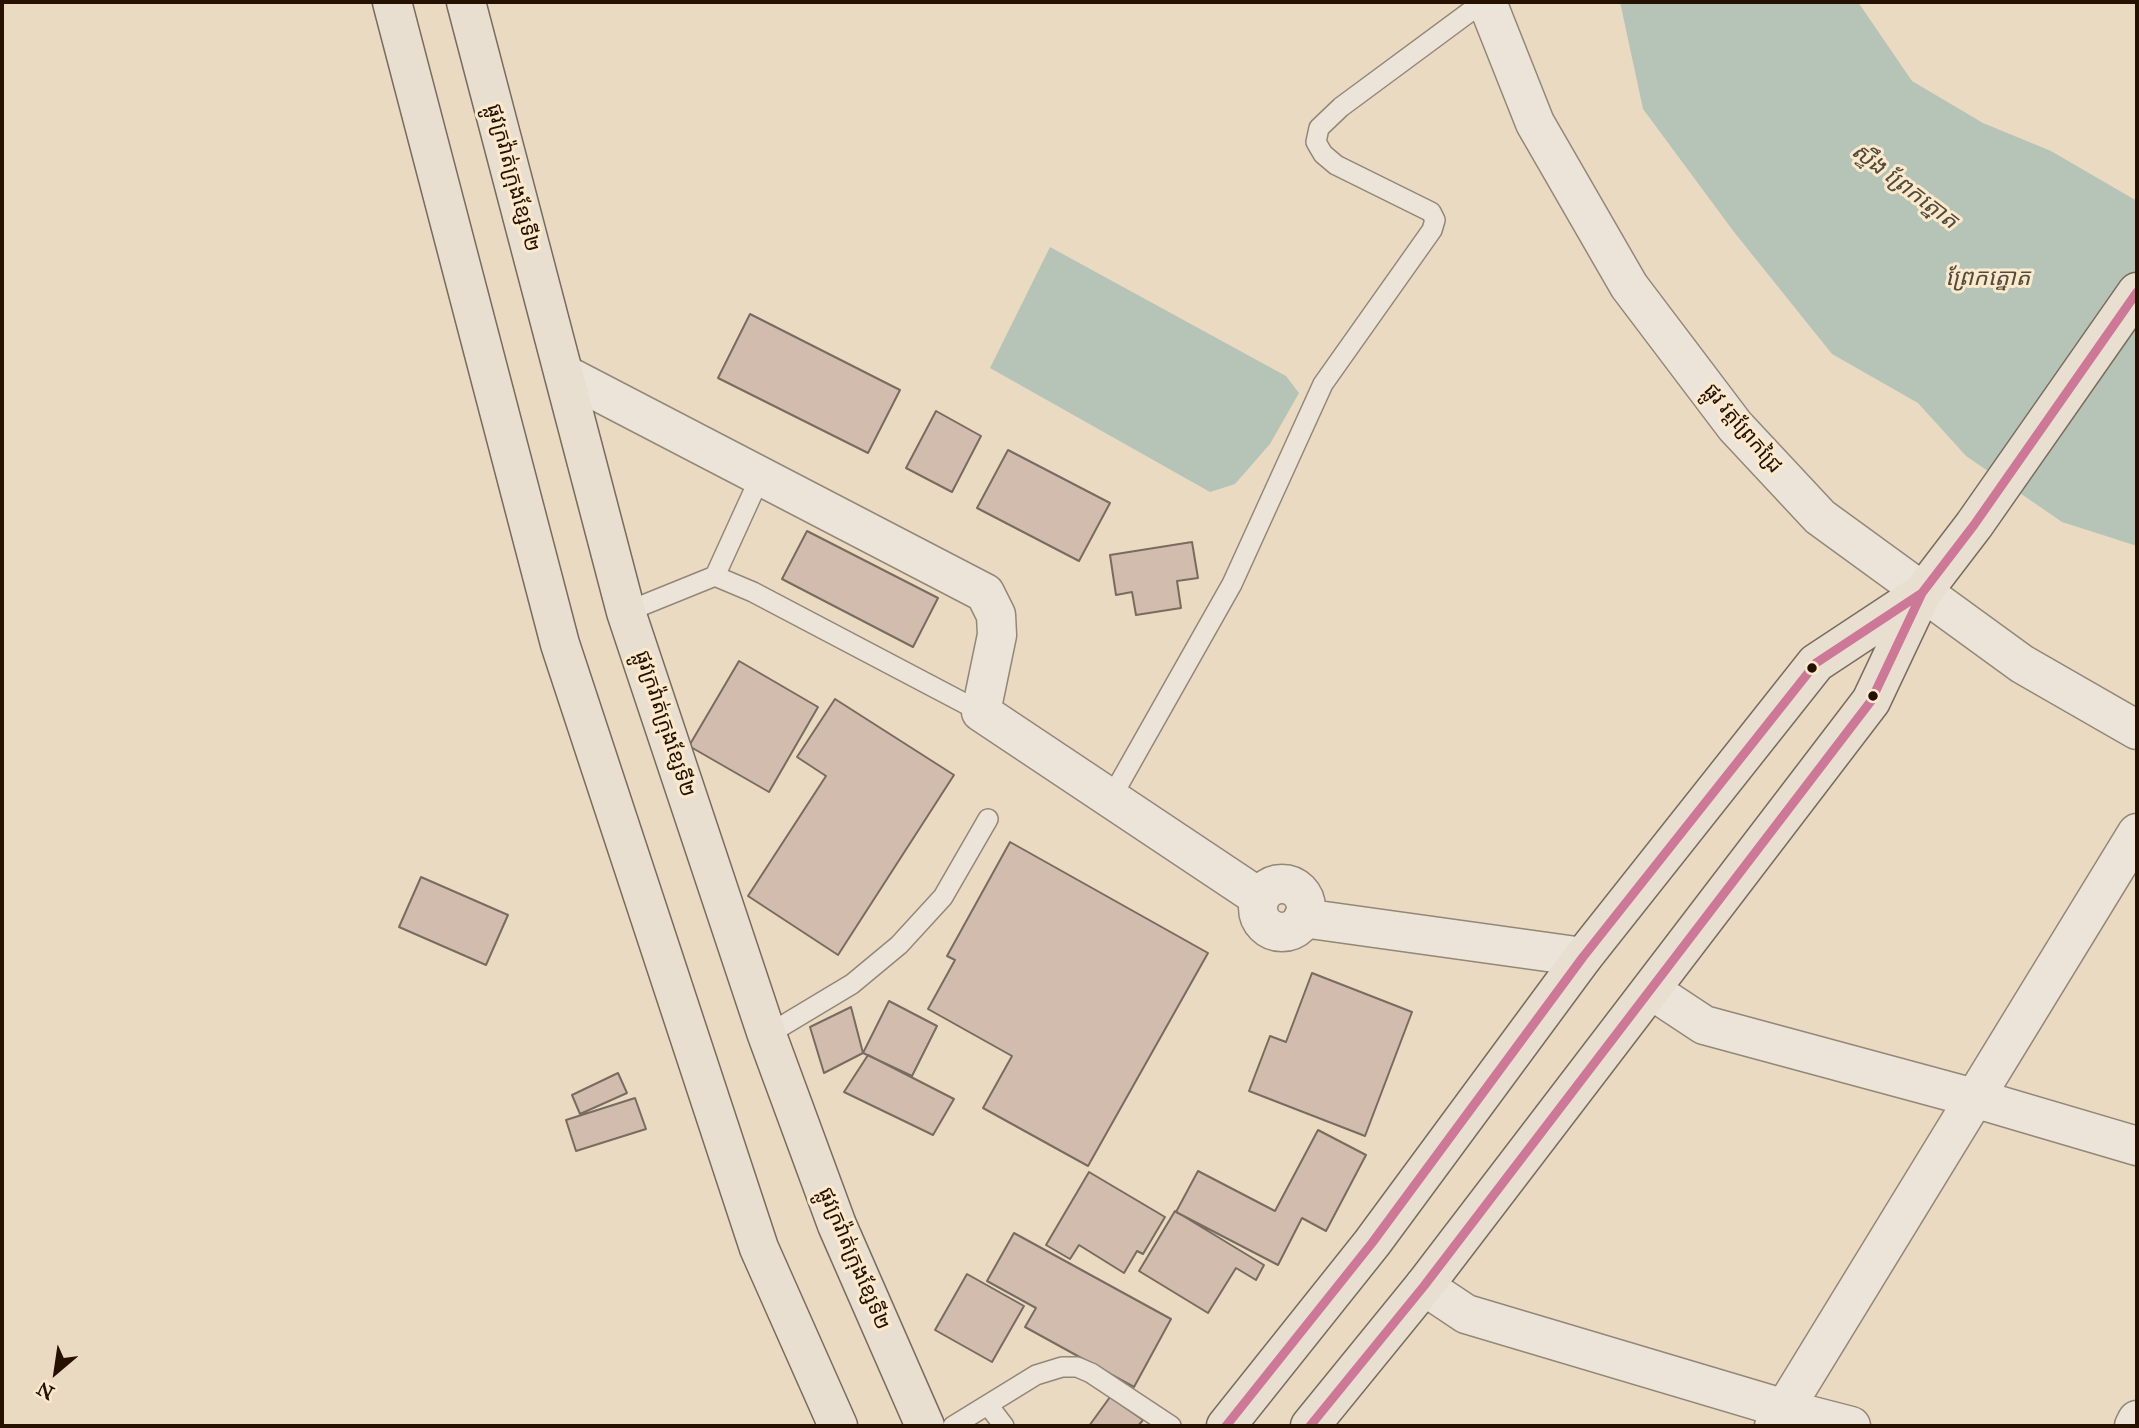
<!DOCTYPE html>
<html>
<head>
<meta charset="utf-8">
<style>
	body { margin:0 }
	#map { position:relative; width:2139px; height:1428px; overflow:hidden; background:#eadac2; font-family:"IM FELL Great Primer",serif }
	canvas { display:block }
	.frame { position:absolute; inset:0; border:4px solid #261000; pointer-events:none }
	.north { position:absolute; left:21px; top:1337px; width:70px; height:70px; -webkit-text-stroke:5px #fce9cc; paint-order:stroke; rotate:209deg; font-size:19px; font-weight:700; line-height:28px; text-align:center; color:#261000 }
	.north::after { content:''; display:block; margin:auto; width:24px; height:32px; background:#261000; clip-path:polygon(50% 0,100% 100%,50% 72%,0 100%) }
</style>
</head>
<body>
<div id="map">
<canvas width="2139" height="1428"></canvas>
<div class="frame"></div>
<div class="north">N</div>
</div>
<script>
const context = document.querySelector('canvas').getContext('2d');
context.lineJoin = 'round';
function paint(path, color) { context.fillStyle = color; context.fill(path, 'evenodd'); }
const shape = rows => new Path2D(rows.map(r => 'M' + r).join(''));
function trace(path, color, width, dash) { context.strokeStyle = color; context.lineWidth = width; context.lineCap = dash ? 'butt' : 'round'; context.setLineDash(dash || []); context.stroke(path); }
function drawText(font, color, halo, rows, align = 'center') {
  context.font = font + ' "IM FELL Great Primer","Noto Sans Khmer",serif'; context.lineWidth = 6; context.setLineDash([]); context.textBaseline = 'middle'; context.strokeStyle = halo; context.fillStyle = color; for (const [text, x, y, turn = 0] of rows) {
    context.save(); context.translate(x, y); context.rotate((+turn || 0) * Math.PI / 180); context.textAlign = isNaN(turn) ? turn : align; if (halo) context.strokeText(text, 0, 0); context.fillText(text, 0, 0); context.restore();
  }
}
const water = shape([
	[1620,2,1858,2,1912,81,1983,123,2051,151,2137,201,2137,546,2062,522,1966,456,1918,403,1832,354,1734,232,1643,109],
	[1050,247,1286,376,1299,393,1270,444,1235,484,1210,492,990,368]
]);
const building = shape([
	[750,314,900,390,868,453,718,378,750,314],
	[936,411,981,436,952,492,906,468,936,411],
	[1008,450,1110,503,1079,561,977,508,1008,450],
	[807,531,938,598,913,647,782,579,807,531],
	[1192,542,1198,578,1177,581,1181,608,1136,615,1132,592,1116,595,1110,555,1192,542],
	[739,661,818,707,769,792,689,746,739,661],
	[835,699,954,775,838,955,748,896,826,776,797,757,835,699],
	[1010,842,1208,953,1088,1166,983,1108,1012,1056,928,1009,955,960,947,956,1010,842],
	[421,877,508,915,486,965,399,927,421,877],
	[1312,973,1412,1012,1365,1136,1249,1091,1270,1036,1286,1042,1312,973],
	[889,1001,937,1026,912,1076,863,1053,889,1001],
	[851,1007,863,1053,824,1073,810,1027,851,1007],
	[868,1055,954,1099,933,1135,844,1092,868,1055],
	[618,1073,627,1093,580,1114,572,1095,618,1073],
	[635,1098,646,1129,576,1151,566,1120,635,1098],
	[1318,1130,1366,1155,1326,1231,1302,1218,1278,1265,1176,1212,1198,1171,1275,1211,1318,1130],
	[1089,1172,1165,1217,1143,1254,1137,1251,1124,1273,1079,1245,1070,1259,1046,1245,1089,1172],
	[1175,1211,1264,1265,1256,1280,1236,1268,1208,1313,1139,1271,1175,1211],
	[1014,1233,1171,1319,1134,1387,1025,1327,1036,1308,987,1281,1014,1233],
	[967,1274,1024,1306,992,1362,935,1330,967,1274],
	[1110,1397,1143,1420,1138,1426,1089,1426,1110,1397]
]);
const service = shape([
	[715,576,761,475],
	[626,612,715,576,753,592,981,712],
	[1111,798,1232,584,1323,384,1432,230,1435,220,1431,212,1336,165,1323,154,1316,142,1319,128,1341,107,1483,2],
	[767,1035,852,984,899,945,943,897,988,819],
	[988,1405,1004,1426],
	[953,1426,1036,1375,1062,1367,1077,1367,1091,1373,1171,1426]
]);
const minor = shape([
	[1487,2,1535,123,1629,286,1735,426,1820,517,2022,664,2137,730],
	[564,374,985,593,996,615,997,635,981,712,1260,898],
	'1258 908a24 24 0 1 1 48 0a24 24 0 1 1-48 0Z',
	[1303,918,1583,957],
	[1651,990,1704,1025,1974,1098,2137,1146],
	[1424,1286,1466,1314,1785,1409,1851,1426],
	[1774,1426,2137,833],
	[2134,1426,2137,1420]
]);
const primary = shape([
	[392,2,560,644,759,1248,838,1426],
	[466,2,626,612,767,1035,837,1225,925,1426],
	[1226,1426,1372,1243,1583,957,1816,663,1922,593],
	[1310,1426,1424,1286,1871,701,1922,593,1974,525,2137,292]
]);
const bus1 = shape([
	[1226,1426,1372,1243,1583,957,1816,663,1922,593,1974,525,2137,292],
	[1310,1426,1424,1286,1871,701,1922,593]
]);
const markers = [
	[1812,668,6,"#261000"],
	[1873,696,6,"#261000"]
];
const streetNames = [
	["ផ្លូវក្រវ៉ាត់ក្រុងខ្សែទី២",512,178,75],
	["ផ្លូវ វត្តព្រែកជ្រៃ",1742,429,50],
	["ផ្លូវក្រវ៉ាត់ក្រុងខ្សែទី២",664,724,72],
	["ផ្លូវក្រវ៉ាត់ក្រុងខ្សែទី២",853,1259,67]
];
const waterNames = [
	["ស្ទឹង ព្រែកត្នោត",1904,187,37],
	["ព្រែកត្នោត",1988,279]
];
paint(water, '#b6c4b8');
paint(building, '#d2bcad');
trace(building, '#786c5e', 2);
trace(service, '#938778', 22);
trace(minor, '#938778', 41);
trace(primary, '#786c5e', 41);
trace(service, '#ece4d8', 19);
trace(minor, '#ece4d8', 38);
trace(primary, '#e9dfd1', 38);
trace(bus1, '#cd7897', 9);
for (const [x, y, r, color] of markers) { const dot = new Path2D(); dot.arc(x, y, r, 0, 2 * Math.PI); context.fillStyle = color; context.fill(dot); trace(dot, '#fce9cc', 2.5); }
drawText('21px', '#261000', '#fce9cc', streetNames);
drawText('italic 23px', '#514c3f', '#fce9cc', waterNames);
</script>
</body>
</html>
